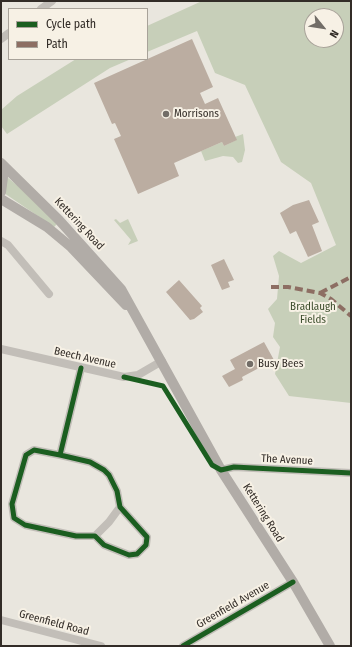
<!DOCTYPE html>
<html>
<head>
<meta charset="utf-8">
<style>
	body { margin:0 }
	#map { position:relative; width:352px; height:647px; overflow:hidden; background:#e9e6de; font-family:"Fira Sans Condensed",sans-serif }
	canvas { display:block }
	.frame { position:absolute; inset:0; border:2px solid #322c27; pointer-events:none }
	.legend { position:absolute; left:8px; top:8px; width:140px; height:52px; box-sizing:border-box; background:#f7f1e5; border:1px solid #a8a299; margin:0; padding:5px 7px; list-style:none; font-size:12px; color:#322c27 }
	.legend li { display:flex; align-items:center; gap:8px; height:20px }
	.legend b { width:20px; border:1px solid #a8a299 }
	.north { position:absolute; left:304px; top:8px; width:40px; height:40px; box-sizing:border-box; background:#f7f1e5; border:1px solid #a8a299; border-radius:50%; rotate:120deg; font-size:11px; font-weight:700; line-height:16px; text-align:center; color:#322c27 }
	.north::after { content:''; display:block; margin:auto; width:14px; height:18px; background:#726d67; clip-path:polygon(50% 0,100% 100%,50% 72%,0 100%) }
</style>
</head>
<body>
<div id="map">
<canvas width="352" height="647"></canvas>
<div class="frame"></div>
<ul class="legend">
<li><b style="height:5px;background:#1b5e20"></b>Cycle path</li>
<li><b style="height:5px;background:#8d6e63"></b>Path</li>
</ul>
<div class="north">N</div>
</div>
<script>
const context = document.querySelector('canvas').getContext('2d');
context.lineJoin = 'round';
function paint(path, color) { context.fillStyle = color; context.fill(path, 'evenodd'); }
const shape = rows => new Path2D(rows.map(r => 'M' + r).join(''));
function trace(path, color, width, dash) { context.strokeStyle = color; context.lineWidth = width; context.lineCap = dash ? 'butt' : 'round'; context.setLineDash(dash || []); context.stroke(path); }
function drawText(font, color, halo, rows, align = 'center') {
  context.font = font + ' "Fira Sans Condensed",sans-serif'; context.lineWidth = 4; context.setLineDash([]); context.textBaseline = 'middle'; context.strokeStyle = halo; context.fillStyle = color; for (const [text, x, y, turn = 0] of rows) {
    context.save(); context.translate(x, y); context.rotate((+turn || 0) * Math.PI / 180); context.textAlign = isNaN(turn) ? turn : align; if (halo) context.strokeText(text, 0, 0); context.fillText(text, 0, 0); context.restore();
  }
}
const green = shape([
	[202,1,351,1,351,403,289,396,275,374,280,347,273,337,275,323,268,309,277,299,279,276,273,256,279,251,301,263,336,245,311,183,281,162,245,85,215,73,197,31,147,52,147,26],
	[312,16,336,16,336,40,312,40],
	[76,59,131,59,110,68,7,134,1,126,1,110,17,96],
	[243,134,245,150,242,162,238,163,233,157,223,156,205,161,201,151,222,142,224,146,236,140,235,137],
	[7,177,19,187,57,224,54,227,4,193],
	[116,219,120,223,128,219,138,241,128,245,131,240,114,220]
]);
const building = shape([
	[192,39,213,87,200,93,205,104,218,98,237,140,224,146,222,142,174,163,179,176,138,194,114,139,121,136,115,123,112,124,94,83],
	[309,200,319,222,312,225,322,251,308,257,296,231,290,234,280,213,293,205],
	[224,259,234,280,228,282,230,287,222,290,211,265],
	[179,280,202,306,200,308,203,312,194,319,190,320,166,292],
	[264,342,274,360,242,377,243,380,229,387,222,376,235,369,230,360]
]);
const minor = shape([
	[41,9,52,1],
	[1,39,9,33],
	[1,241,8,245,49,294],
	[1,349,124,377,138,375,162,361],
	[60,455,34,450,26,455,12,504,14,518,25,525,76,536,95,536,104,545,129,555,137,554,146,545,147,537,120,507,117,491,109,475,104,470,90,462,60,455,81,368],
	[221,470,234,467,351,473],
	[95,536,109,522,120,507],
	[1,620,101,646],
	[183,646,293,582]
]);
const major = shape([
	[1,163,59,220,121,289,221,470,293,582,330,646],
	[1,169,3,177,1,192],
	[1,199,47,227,71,247,126,305]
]);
const quiet = shape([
	[271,287,288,287,320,293,331,299,351,316],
	[320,293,351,277]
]);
const cycleway = shape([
	[124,377,163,386,212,465,221,470,234,467,351,473],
	[60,455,34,450,26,455,12,504,14,518,25,525,76,536,95,536,104,545,129,555,137,554,146,545,147,537,120,507,117,491,109,475,104,470,90,462,60,455,81,368],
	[183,646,293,582]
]);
const markers = [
	[166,114,4,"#726d67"],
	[250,364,4,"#726d67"]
];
const poiNames = [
	["Morrisons",174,114],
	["Busy Bees",258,364]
];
const streetNames = [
	["Kettering Road",79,224,47],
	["Beech Avenue",85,358,13],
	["The Avenue",287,460,3],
	["Kettering Road",263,513,58],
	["Greenfield Avenue",233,605,-30],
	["Greenfield Road",54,623,15]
];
const parkNames = [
	["Bradlaugh",313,307],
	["Fields",313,320]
];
paint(green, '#c7cfb9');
paint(building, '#bbada1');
trace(minor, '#c2beb8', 8);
trace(major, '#b1aca7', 10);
trace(quiet, '#8d6e63', 4, [8, 4]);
trace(cycleway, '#1b5e20', 5);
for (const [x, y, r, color] of markers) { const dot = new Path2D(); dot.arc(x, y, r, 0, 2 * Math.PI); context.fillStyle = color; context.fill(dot); trace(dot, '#f7f1e5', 1.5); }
drawText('11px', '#322c27', '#f7f1e5', poiNames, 'left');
drawText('11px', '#322c27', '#f7f1e5', streetNames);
drawText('11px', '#3d4e2d', '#f7f1e5', parkNames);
</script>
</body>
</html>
